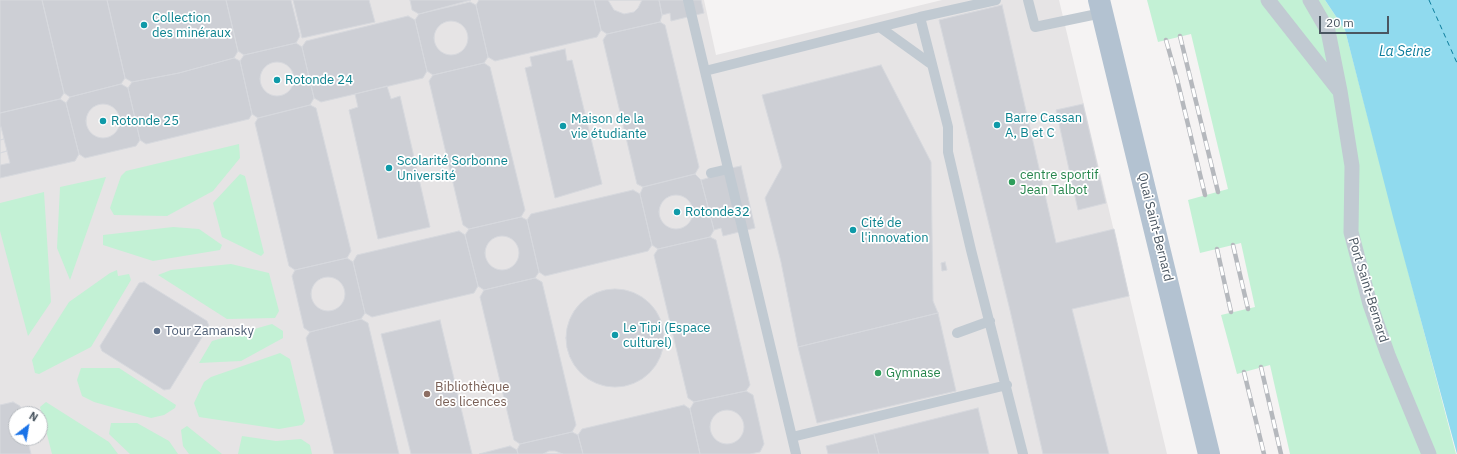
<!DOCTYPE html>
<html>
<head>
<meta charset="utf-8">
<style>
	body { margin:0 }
	#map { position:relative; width:1457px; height:454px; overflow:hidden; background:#f5f3f3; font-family:"IBM Plex Sans",sans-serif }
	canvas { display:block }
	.north { position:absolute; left:8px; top:406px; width:40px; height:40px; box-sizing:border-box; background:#fff; border:1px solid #b7bbc0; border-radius:50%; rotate:31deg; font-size:11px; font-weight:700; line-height:16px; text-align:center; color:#4a5661 }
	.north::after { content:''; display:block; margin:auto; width:14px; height:18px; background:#1a73e8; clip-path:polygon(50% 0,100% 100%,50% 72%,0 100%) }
	.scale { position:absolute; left:1319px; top:16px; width:70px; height:18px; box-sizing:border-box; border:2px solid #4a5661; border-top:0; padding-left:5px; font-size:12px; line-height:14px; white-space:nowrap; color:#4a5661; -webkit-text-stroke:3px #fff; paint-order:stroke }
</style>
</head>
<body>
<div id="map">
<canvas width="1457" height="454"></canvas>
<div class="north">N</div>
<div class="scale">20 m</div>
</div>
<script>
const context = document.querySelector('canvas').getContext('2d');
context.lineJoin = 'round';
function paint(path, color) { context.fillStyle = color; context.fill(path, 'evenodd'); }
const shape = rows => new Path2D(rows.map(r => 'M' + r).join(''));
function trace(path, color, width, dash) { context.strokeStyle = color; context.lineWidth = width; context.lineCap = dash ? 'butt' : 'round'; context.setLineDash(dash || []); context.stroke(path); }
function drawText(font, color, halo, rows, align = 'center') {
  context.font = font + ' "IBM Plex Sans",sans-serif'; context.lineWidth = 3.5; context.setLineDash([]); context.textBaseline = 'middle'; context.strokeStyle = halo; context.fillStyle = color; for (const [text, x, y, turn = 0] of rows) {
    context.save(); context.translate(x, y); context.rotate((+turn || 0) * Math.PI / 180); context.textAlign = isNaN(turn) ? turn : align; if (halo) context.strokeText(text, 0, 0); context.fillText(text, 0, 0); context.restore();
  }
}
const education = shape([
	[0,0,704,0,716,55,942,0,1059,0,1167,454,0,454],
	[16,414,40,414,40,438,16,438]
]);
const green = shape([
	[1147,0,1325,0,1345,30,1456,454,1290,454,1270,365,1237,374,1221,315,1255,307,1241,243,1200,253,1188,200,1228,189,1191,34,1158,42],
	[239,144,240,158,213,191,167,216,114,215,110,208,121,176,126,171],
	[240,174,245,176,264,253,261,256,222,237,213,203],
	[106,177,70,280,57,248,60,187],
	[44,192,51,302,28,336,0,231,0,203],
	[173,227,199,229,222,245,220,250,153,261,103,245,103,235],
	[231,264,269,273,279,311,275,318,227,319,158,275,171,270],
	[117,270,118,276,129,274,131,280,91,347,39,374,35,373,32,360,69,302,110,273],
	[272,324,283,331,283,338,241,361,199,363,212,341],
	[280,353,290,359,305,421,302,425,279,429,199,417,194,403,204,382,211,377],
	[81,368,119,368,176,405,175,408,164,415,151,418,94,402,82,396,77,380],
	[46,402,109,442,118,454,52,454,40,407],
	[111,423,137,423,169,441,178,454,130,454,109,434],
	[187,426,222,454,189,454,183,446,181,430],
	[242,436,276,441,301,439,310,445,312,454,238,454]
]);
const water = shape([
	[1325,0,1457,0,1457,454,1393,217,1345,30]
]);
const ferry = shape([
	[1429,0,1457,63]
]);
const building = shape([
	[0,0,42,0,64,93,60,99,0,113,0,0],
	[42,0,107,0,125,78,121,84,70,97,64,93,42,0],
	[107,0,226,0,238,51,234,58,179,73,132,82,125,78,107,0],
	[226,0,291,0,300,36,296,43,244,55,238,51,226,0],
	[293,0,369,0,375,22,302,38,293,0],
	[410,0,471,0,419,14,412,10,410,0],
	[479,0,594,0,601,30,597,37,495,61,488,57,476,5,479,0],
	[594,0,659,0,662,15,660,22,607,34,601,30,594,0],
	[608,0,642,0,638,8,634,12,624,14,614,10,608,0],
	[659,0,701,0,704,13,671,21,670,13,662,15,659,0],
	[470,2,476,5,488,57,484,63,433,75,427,71,415,20,419,14,470,2],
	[1002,5,1056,243,1114,229,1129,296,1072,309,1109,454,1043,454,1009,306,939,20,1002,5],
	[408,16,415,20,427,71,423,78,321,102,314,98,302,47,306,41,408,16],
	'434 38a17 17 0 1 1 34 0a17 17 0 1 1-34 0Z',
	[660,22,665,25,699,167,695,174,643,187,637,184,603,40,607,34,660,22],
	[296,43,302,47,314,98,310,105,258,118,252,114,240,61,244,55,296,43],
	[565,49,567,61,572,60,602,184,555,198,525,68,532,66,530,57,565,49],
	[234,58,240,61,252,114,249,119,146,144,140,140,128,88,132,82,179,73,234,58],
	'260 79a17 17 0 1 1 34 0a17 17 0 1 1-34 0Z',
	[484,63,490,67,525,210,521,217,469,229,463,225,429,81,433,75,484,63],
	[881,65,931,162,933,301,938,313,798,347,781,262,765,198,782,167,762,95,881,65],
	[121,84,128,88,140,140,136,146,85,158,79,154,66,103,70,97,121,84],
	[387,86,391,99,400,96,430,227,378,239,349,110,358,107,355,94,387,86],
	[60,99,66,103,79,154,75,161,0,178,0,113,60,99],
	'86 121a17 17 0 1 1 34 0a17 17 0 1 1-34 0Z',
	[1083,104,1106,203,1078,210,1056,110,1083,104],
	[310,105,316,108,351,251,347,258,295,270,289,266,255,123,258,118,310,105],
	[1,127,4,139,0,140,0,128,1,127],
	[4,139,7,151,0,153,0,140,4,139],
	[7,151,10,163,0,165,0,153,7,151],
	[741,166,755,228,723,236,721,228,714,230,701,180,708,178,707,173,741,166],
	[695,174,701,180,714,230,710,237,658,249,652,245,640,194,643,187,695,174],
	[633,190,640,194,652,245,648,251,545,276,539,272,527,220,531,214,633,190],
	'659 212a17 17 0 1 1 34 0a17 17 0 1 1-34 0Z',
	[521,217,527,220,539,272,535,278,484,290,478,286,465,235,469,229,521,217],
	[459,231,465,235,478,286,474,293,372,317,365,313,353,262,357,255,459,231],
	'485 253a17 17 0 1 1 34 0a17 17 0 1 1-34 0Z',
	[710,237,716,240,750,385,746,391,694,402,688,398,654,255,658,249,710,237],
	[347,258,353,262,365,313,361,319,310,332,304,328,292,276,295,270,347,258],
	[945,262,947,270,942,271,941,263,945,262],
	'311 294a17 17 0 1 1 34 0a17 17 0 1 1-34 0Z',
	[535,278,542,282,576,425,572,432,520,444,514,440,480,297,484,290,535,278],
	[144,282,207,321,209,326,170,389,164,390,102,351,100,346,139,283,144,282],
	'566 338a49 49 0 1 1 98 0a49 49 0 1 1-98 0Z',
	[938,313,956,391,817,423,798,347,938,313],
	[361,319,368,323,399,454,334,454,306,338,310,332,361,319],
	[440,320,472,454,411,454,381,334,440,320],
	[746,391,753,395,764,444,760,452,750,454,700,454,690,409,694,402,746,391],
	[13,402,20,406,21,414,16,414,16,438,27,438,31,454,0,454,0,405,13,402],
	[684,405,690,409,700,454,583,454,578,435,582,429,684,405],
	[978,408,989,454,879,454,874,434,978,408],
	'710 427a17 17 0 1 1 34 0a17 17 0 1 1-34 0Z',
	[572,432,578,435,583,454,518,454,517,450,520,444,572,432],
	[874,434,879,454,828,454,826,446,874,434],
	[510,446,517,450,518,454,479,454,510,446],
	[549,451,555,451,563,454,543,454,549,451]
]);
const service = shape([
	[688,0,796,454],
	[1028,0,1035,27,1102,13],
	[920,17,996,0],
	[881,28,931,64],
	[705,71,920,17,948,127,948,152,971,250,1023,454],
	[711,173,728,169],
	[957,333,990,321],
	[792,437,1007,385]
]);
const pedestrian = shape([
	[1268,0,1338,89],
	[1310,0,1328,31,1340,91,1352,166,1351,232,1370,304,1388,355,1429,454]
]);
const primary = shape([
	[1099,0,1209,454]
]);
const rail = shape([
	[1180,36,1218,192],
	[1166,40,1177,79,1205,195],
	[1233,245,1248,309],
	[1217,249,1231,312],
	[1261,367,1281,454],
	[1244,372,1264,454]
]);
const markers = [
	[144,25,4,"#0f9aa8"],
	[277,80,4,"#0f9aa8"],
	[103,121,4,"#0f9aa8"],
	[997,125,4,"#0f9aa8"],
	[563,126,4,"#0f9aa8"],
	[389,168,4,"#0f9aa8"],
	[1012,182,4,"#2e9e5b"],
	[677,212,4,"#0f9aa8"],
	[853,230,4,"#0f9aa8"],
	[157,331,4,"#5c6f8a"],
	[615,335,4,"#0f9aa8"],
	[878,373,4,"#2e9e5b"],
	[427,394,4,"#8d6e63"]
];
const cultureNames = [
	["Collection",152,18],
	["des minéraux",152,33],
	["Rotonde 24",285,80],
	["Barre Cassan",1005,118],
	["A, B et C",1005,133],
	["Maison de la",571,119],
	["vie étudiante",571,134],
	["Rotonde 25",111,121],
	["Scolarité Sorbonne",397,161],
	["Université",397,176],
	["Rotonde32",685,212],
	["Cité de",861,223],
	["l'innovation",861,238],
	["Le Tipi (Espace",623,328],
	["culturel)",623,343]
];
const leisureNames = [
	["centre sportif",1020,175],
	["Jean Talbot",1020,190],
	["Gymnase",886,373]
];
const streetNames = [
	["Quai Saint-Bernard",1155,227,76],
	["Port Saint-Bernard",1368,290,73]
];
const serviceNames = [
	["Tour Zamansky",165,331]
];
const educationNames = [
	["Bibliothèque",435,387],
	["des licences",435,402]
];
const waterNames = [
	["La Seine",1405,52]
];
paint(education, '#e6e4e5');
paint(green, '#c3f1d5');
paint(water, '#90daee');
trace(ferry, '#0c7c9b', 1, [5, 4]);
paint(building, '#cdcfd5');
trace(building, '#d7d9de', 1);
trace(service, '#c1cad2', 10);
trace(pedestrian, '#c1cad2', 15);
trace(primary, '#b3c2d1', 22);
trace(rail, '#b5b8bd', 4.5);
trace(rail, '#fff', 3, [9]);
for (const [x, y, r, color] of markers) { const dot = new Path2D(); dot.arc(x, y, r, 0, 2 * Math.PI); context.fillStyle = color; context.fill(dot); trace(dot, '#fff', 1.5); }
drawText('13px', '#0d838f', '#fff', cultureNames, 'left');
drawText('13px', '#27864d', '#fff', leisureNames, 'left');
drawText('13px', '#4a5661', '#fff', streetNames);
drawText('13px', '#4e5e75', '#fff', serviceNames, 'left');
drawText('13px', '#785e54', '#fff', educationNames, 'left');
drawText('italic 14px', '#0c7c9b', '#fff', waterNames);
</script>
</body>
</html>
